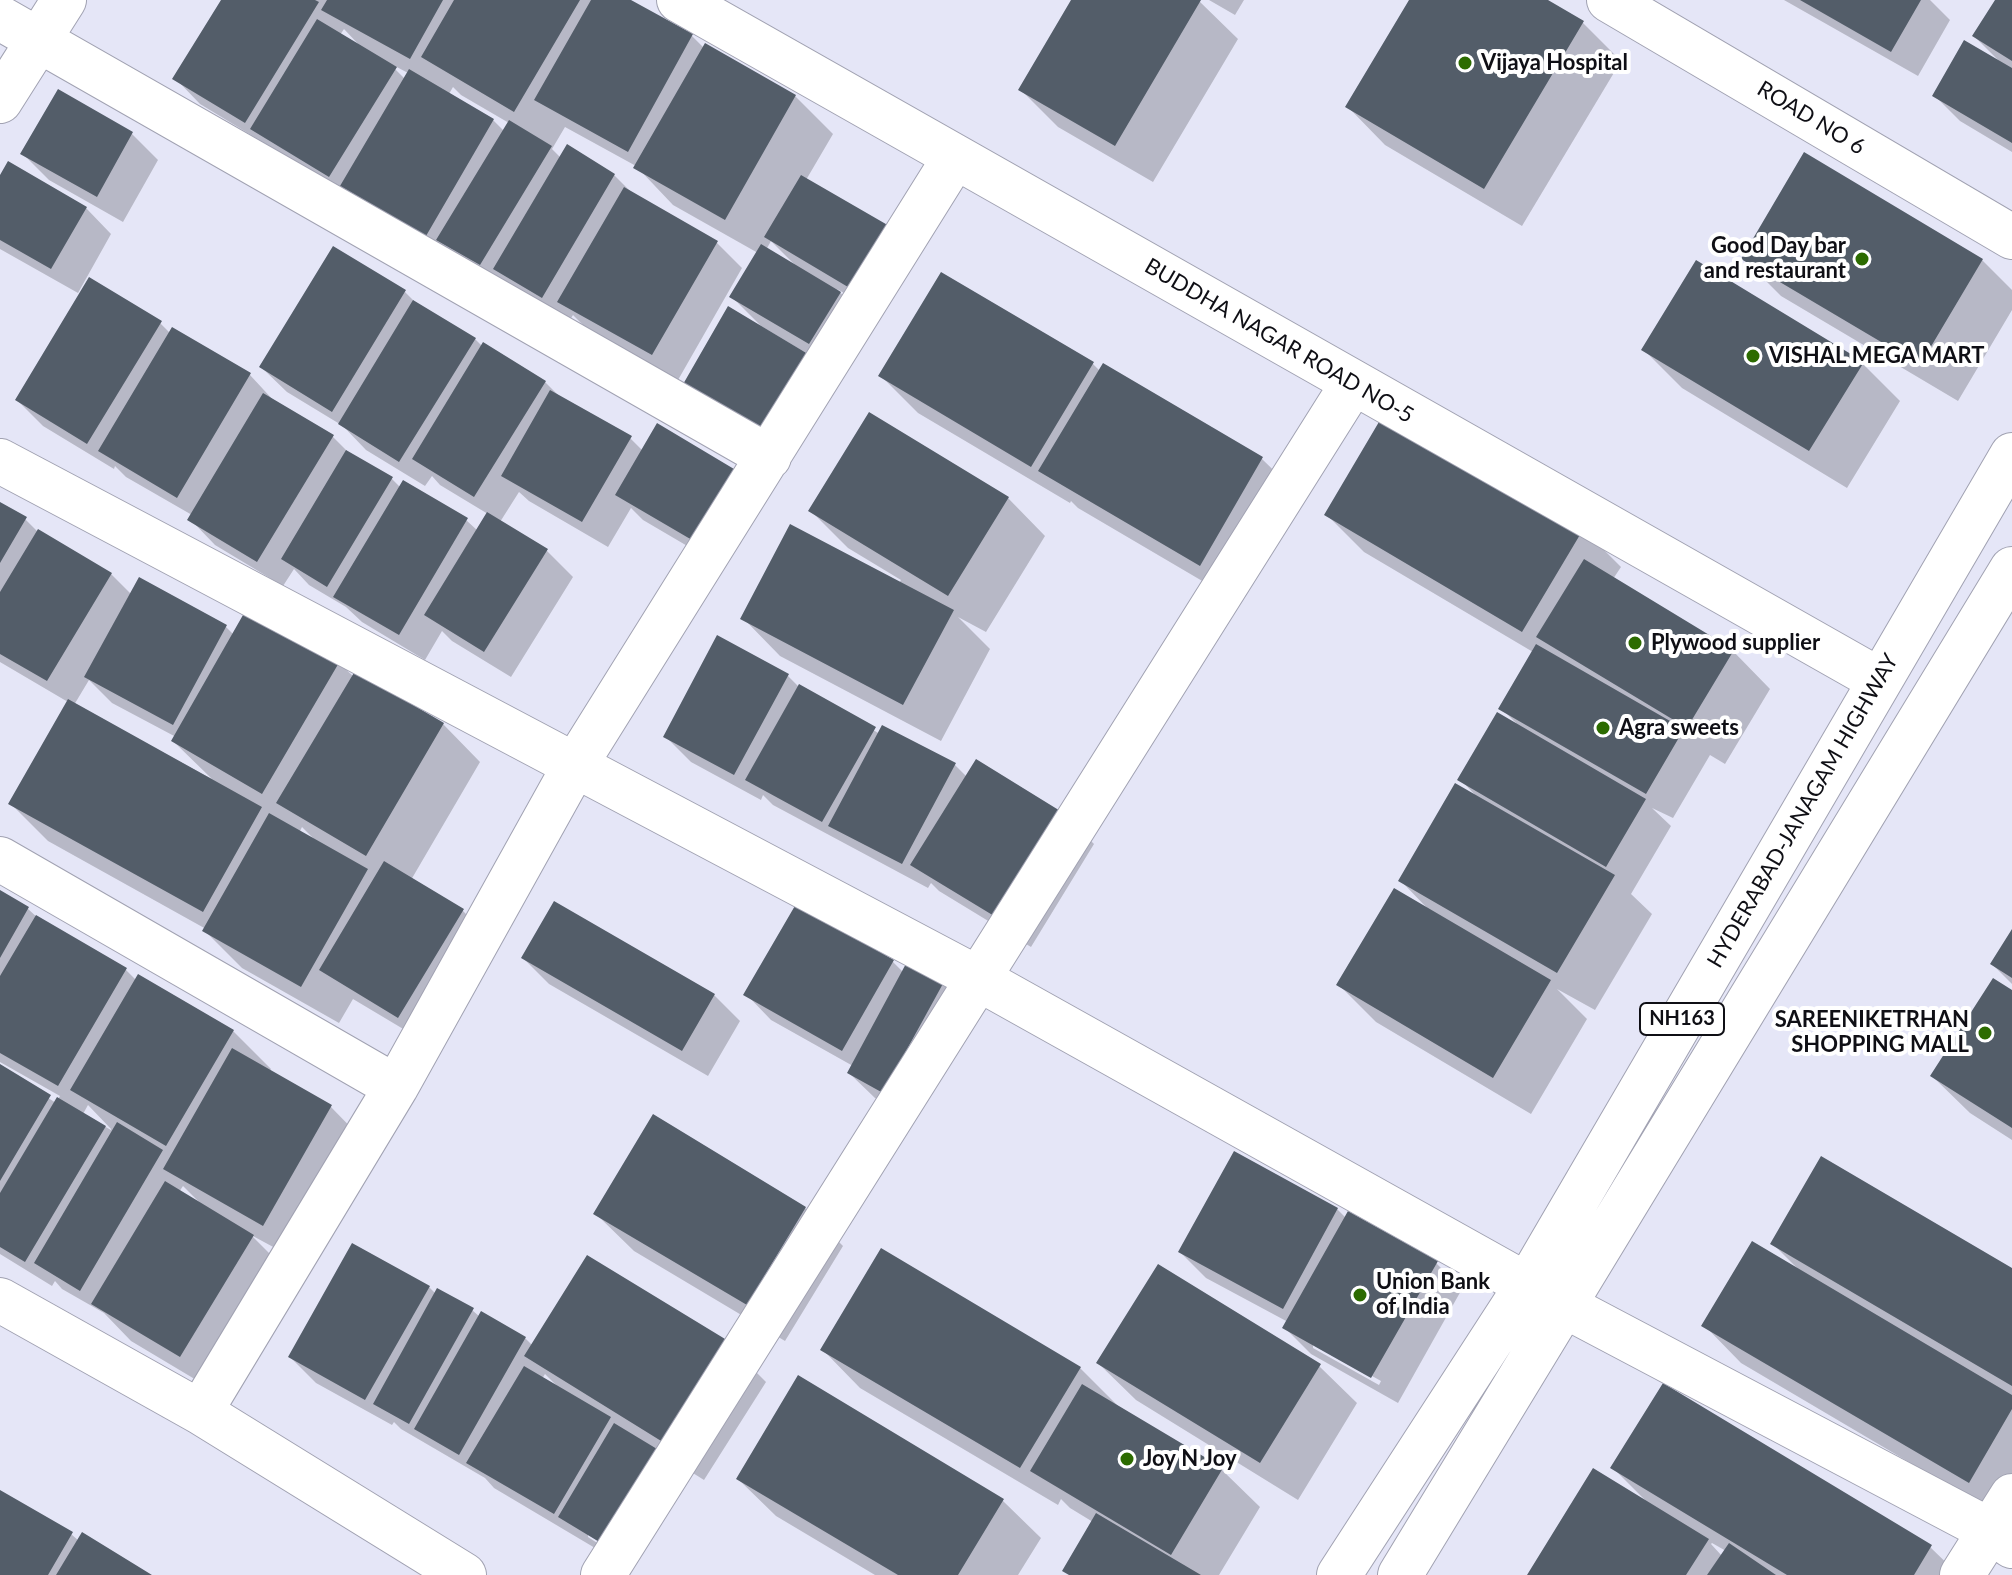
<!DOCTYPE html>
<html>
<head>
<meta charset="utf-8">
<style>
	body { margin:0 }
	canvas { display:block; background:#e5e6f7 }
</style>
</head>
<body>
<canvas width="2012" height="1575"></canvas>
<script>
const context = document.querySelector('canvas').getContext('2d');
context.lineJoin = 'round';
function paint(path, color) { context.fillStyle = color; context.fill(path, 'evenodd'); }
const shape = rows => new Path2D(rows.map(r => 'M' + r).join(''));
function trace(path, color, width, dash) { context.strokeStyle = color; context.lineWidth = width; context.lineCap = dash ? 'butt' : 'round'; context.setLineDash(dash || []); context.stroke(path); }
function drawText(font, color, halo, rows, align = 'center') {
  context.font = font + ' Lato,sans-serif'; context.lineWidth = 8; context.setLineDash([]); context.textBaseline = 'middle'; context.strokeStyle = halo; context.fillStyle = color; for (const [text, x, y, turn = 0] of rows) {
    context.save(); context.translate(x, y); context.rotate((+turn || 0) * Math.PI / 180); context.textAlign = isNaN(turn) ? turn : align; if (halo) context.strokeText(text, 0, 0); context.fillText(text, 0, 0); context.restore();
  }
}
const shadow = shape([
	[223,0,627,0,692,36,704,48,795,96,833,134,806,180,880,314,837,289,865,319,835,368,801,350,761,326,732,297,758,253,673,205,636,166,565,127,552,149,561,158,614,175,634,195,716,242,742,268,678,380,586,328,573,315,568,323,521,295,510,284,506,290,200,104,175,78],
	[344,29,359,45,340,35],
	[393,65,408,73,405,79,392,66],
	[453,87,461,95,509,123,504,131,493,120,449,94],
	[771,241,795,265,766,250],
	[1074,0,1198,0,1238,39,1153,182,1058,127,1020,89],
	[1209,0,1244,0,1235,15],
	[1412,0,1544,0,1583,23,1621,61,1522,226,1385,145,1348,107],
	[1784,0,1930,0,1950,20,1918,76],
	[1997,0,2012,0,2012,152,1960,121,1934,95,2000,62,1974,36],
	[132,134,158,160,123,222,49,180,23,154],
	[0,178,86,208,111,234,78,293,0,249],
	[1743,258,1982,260,2012,290,2012,310,1958,401,1781,296],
	[942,274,1093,364,1100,371,1103,365,1262,459,1300,496,1238,602,1078,508,1071,501,1070,503,918,413,881,376],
	[405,292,419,306,475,339,483,347,545,382,561,398,630,438,643,451,732,470,758,496,718,564,643,520,631,508,608,547,529,501,519,492,500,522,547,551,573,577,511,677,452,641,442,631,425,660,362,622,346,607,309,585,294,569,283,586,215,545,190,519,192,515,126,477,115,466,114,469,43,426,17,400,160,323,170,333,173,329,250,375,275,402,333,437,351,455,392,479,401,488,466,520,478,531,488,514,440,485,432,476,425,486,366,450,343,426,287,392,261,367],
	[1644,350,1863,364,1900,401,1847,488,1682,388],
	[1008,498,1045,536,986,632,958,617,990,649,941,741,780,656,743,618,899,583,901,580,848,548,811,511],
	[0,504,25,519,38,532,111,574,132,595,226,627,234,635,339,663,354,677,443,724,480,762,411,880,462,910,488,936,425,1042,353,999,339,1023,242,968,205,931,206,929,48,841,11,804,68,702,0,662],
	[89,680,112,703,176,737,173,741,212,779,74,705],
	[302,827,316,841,300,831],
	[1326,514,1583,529,1621,567,1613,579,1733,651,1770,689,1725,764,1710,755,1673,818,1652,808,1671,826,1631,894,1652,914,1595,1010,1557,989,1587,1019,1531,1114,1376,1022,1339,985,1428,909,1401,881,1476,796,1460,779,1516,723,1501,708,1533,652,1364,552],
	[788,676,799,687,880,734,955,765,967,777,1068,818,1094,844,1031,947,939,891,931,883,928,888,773,805,763,795,761,800,691,762,665,736],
	[0,892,28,909,38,918,126,970,136,980,233,1031,271,1069,269,1072,331,1107,368,1145,301,1262,251,1235,290,1274,218,1393,131,1341,104,1313,62,1289,55,1281,52,1286,0,1254,0,1067,56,1103,60,1096,0,1062],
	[88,1105,111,1129,111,1130,83,1114],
	[183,1186,200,1203,179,1192],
	[2012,932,2012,984,1992,964],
	[523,958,714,995,740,1021,708,1076,549,984],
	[893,962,903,972,944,982,970,1008,910,1117,875,1098,849,1073,853,1066,771,1020,746,994],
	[2012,992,2012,1140,1970,1113,1932,1076],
	[805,1208,843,1246,785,1341,634,1251,596,1214],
	[1337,1209,1346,1218,1436,1263,1462,1289,1398,1403,1311,1354,1285,1328,1288,1322,1206,1278,1180,1252],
	[1313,1343,1381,1381,1379,1385,1313,1348],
	[1772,1243,2012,1271,2012,1511,2007,1520,1741,1363,1704,1325,1797,1268],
	[429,1287,436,1294,472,1310,480,1317,525,1338,533,1346,728,1344,766,1382,704,1480,661,1453,627,1567,494,1488,485,1478,401,1429,394,1422,392,1425,316,1383,290,1357],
	[545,1374,558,1387,542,1379],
	[588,1533,608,1550,588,1537],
	[823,1350,1080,1368,1118,1406,1222,1470,1260,1507,1219,1575,1069,1575,1093,1522,1070,1508,1061,1499,1058,1505,860,1388],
	[1098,1363,1319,1366,1357,1403,1298,1500,1136,1400],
	[1613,1468,1930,1547,1959,1575,1529,1575,1645,1500],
	[1712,1543,1726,1551,1722,1556,1711,1544],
	[738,1479,1003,1501,1041,1538,1018,1575,875,1575,776,1516],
	[0,1493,71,1534,79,1541,148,1575,0,1575]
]);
const building = shape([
	[221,0,315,0,319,2,245,123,172,79],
	[327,0,443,0,410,59,321,10],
	[454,0,580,0,514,112,421,57],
	[591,0,631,0,693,34,628,152,534,100],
	[1071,0,1201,0,1115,146,1018,90],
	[1409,0,1548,0,1584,21,1484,189,1345,107],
	[1800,0,1921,0,1891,52],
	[1995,0,2012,0,2012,61,1972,36],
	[317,19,397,67,329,177,250,129],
	[1964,40,2012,68,2012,143,1932,96],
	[705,43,796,95,725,220,633,168],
	[409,69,494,119,426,236,340,186],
	[58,89,133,132,97,197,20,154],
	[509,120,552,146,480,265,436,240],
	[567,144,615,174,542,298,493,269],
	[1804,152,1983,259,1920,365,1741,259],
	[8,161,87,207,51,269,0,240,0,175],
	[801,175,891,227,853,290,764,237],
	[624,187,718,241,652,355,557,302],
	[761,244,841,292,809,344,729,297],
	[333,246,406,290,332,412,259,367],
	[1696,260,1864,362,1809,451,1641,350],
	[941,272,1094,362,1031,467,878,376],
	[89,277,162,321,87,444,15,400],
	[413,300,476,338,399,462,338,424],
	[728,306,808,354,762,433,682,386],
	[172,327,251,373,177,498,98,451],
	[483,342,546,381,474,497,412,459],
	[1103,363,1263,457,1200,566,1038,471],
	[550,390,632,436,582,522,501,476],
	[263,393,334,435,257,562,187,520],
	[1386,410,1584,528,1522,632,1324,515],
	[869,412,1009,497,948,596,808,511],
	[657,423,734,469,692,540,615,495],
	[346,450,393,477,327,587,281,559],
	[403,480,468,518,399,635,333,597],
	[0,502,27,517,0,563],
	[487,512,548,549,484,652,424,615],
	[790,524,954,610,903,705,740,619],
	[38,529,112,573,47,681,0,654,0,592],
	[1584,559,1734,650,1687,728,1536,637],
	[139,577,227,625,173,725,84,677],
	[247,608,340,661,262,794,171,741],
	[717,635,789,674,734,775,663,737],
	[1536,644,1684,729,1646,794,1498,709],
	[355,671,444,723,366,856,276,803],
	[799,684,876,727,822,822,745,780],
	[68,699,262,807,203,912,8,804],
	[1497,712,1646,799,1606,867,1457,780],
	[882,725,956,763,902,864,828,826],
	[976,759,1070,817,1004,922,910,865],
	[1455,783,1615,875,1557,973,1398,881],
	[269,813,368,869,301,987,202,931],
	[384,861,464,909,398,1018,319,970],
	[1394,888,1551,980,1493,1078,1336,985],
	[0,890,29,907,0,958],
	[554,901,715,994,682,1051,521,958],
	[796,904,894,960,842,1051,743,995],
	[36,915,127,968,58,1086,0,1053,0,976],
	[2012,929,2012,978,1990,964],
	[908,960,945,980,883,1093,847,1073],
	[138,974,234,1030,166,1146,70,1090],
	[1993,978,2012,990,2012,1128,1930,1076],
	[232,1048,332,1105,263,1226,163,1169],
	[0,1064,51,1095,0,1181],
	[57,1097,106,1126,25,1262,0,1247,0,1193],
	[653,1114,806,1207,747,1305,593,1214],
	[117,1122,163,1150,80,1291,34,1263],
	[1234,1151,1338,1208,1283,1309,1178,1252],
	[1821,1156,2012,1268,2012,1386,1770,1244],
	[165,1181,254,1235,180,1357,91,1304],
	[1348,1211,1438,1261,1371,1378,1282,1328],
	[1752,1241,2012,1395,2012,1409,1969,1483,1701,1326],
	[352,1243,430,1286,365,1400,288,1357],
	[881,1248,1081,1367,1020,1468,820,1350],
	[587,1255,730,1342,666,1444,524,1356],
	[1158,1264,1321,1364,1260,1463,1096,1363],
	[437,1288,474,1308,409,1424,373,1404],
	[481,1311,526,1337,459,1455,414,1429],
	[524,1366,611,1417,554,1514,466,1463],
	[798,1375,1004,1499,958,1575,898,1575,736,1479],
	[1663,1383,1932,1545,1914,1575,1787,1575,1610,1468],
	[1082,1384,1223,1468,1171,1555,1030,1471],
	[614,1423,657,1449,601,1543,558,1517],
	[1593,1468,1709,1539,1686,1575,1527,1575],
	[0,1490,73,1532,48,1575,0,1575],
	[1096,1513,1201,1575,1069,1575,1062,1571],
	[82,1532,152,1575,56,1575],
	[1729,1543,1776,1575,1707,1575]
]);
const minor = shape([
	[679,0,1879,680],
	[1609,0,2012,237],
	[0,18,769,457],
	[0,101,64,0],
	[0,461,979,979,1527,1285],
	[0,859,396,1087],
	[0,1300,200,1412,464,1575],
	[1565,1306,1991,1531,2012,1546],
	[200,1412,396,1087,574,767,955,157],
	[603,1575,1353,383],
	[1962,1575,2012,1496]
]);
const trunk = shape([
	[1339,1575,1527,1285,2012,455],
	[1400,1575,2012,569]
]);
const markers = [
	[1465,63,8,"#2c6b00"],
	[1862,259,8,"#2c6b00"],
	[1753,356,8,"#2c6b00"],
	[1635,643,8,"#2c6b00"],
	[1603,728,8,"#2c6b00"],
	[1985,1033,8,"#2c6b00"],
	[1360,1295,8,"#2c6b00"],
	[1127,1459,8,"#2c6b00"]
];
const shields = [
	[1682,1019,84]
];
const shieldNames = [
	["NH163",1682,1019]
];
const poiNames = [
	["Vijaya Hospital",1481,63],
	["Good Day bar",1846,246,"right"],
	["and restaurant",1846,271,"right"],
	["VISHAL MEGA MART",1769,356],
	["Plywood supplier",1651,643],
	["Agra sweets",1619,728],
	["SAREENIKETRHAN",1969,1020,"right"],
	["SHOPPING MALL",1969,1045,"right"],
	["Union Bank",1376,1282],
	["of India",1376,1307],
	["Joy N Joy",1143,1459]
];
const streetNames = [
	["ROAD NO 6",1811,118,31],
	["BUDDHA NAGAR ROAD NO-5",1279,341,30],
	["HYDERABAD-JANAGAM HIGHWAY",1803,811,-60]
];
paint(shadow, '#0003');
paint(building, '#535d69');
trace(minor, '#a1a2b2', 46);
trace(trunk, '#a1a2b2', 46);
trace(minor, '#fff', 44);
trace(trunk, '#fff', 44);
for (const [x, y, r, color] of markers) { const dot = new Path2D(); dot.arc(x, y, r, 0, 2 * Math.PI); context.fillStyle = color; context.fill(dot); trace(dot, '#fff', 3); }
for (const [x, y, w] of shields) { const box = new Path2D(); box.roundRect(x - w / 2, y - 16, w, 32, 6); context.fillStyle = '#fff'; context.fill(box); trace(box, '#0f0f15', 2); }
drawText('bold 20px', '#0f0f15', null, shieldNames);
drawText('bold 22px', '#0f0f15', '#fff', poiNames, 'left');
drawText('22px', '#0f0f15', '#fff', streetNames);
</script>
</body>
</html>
